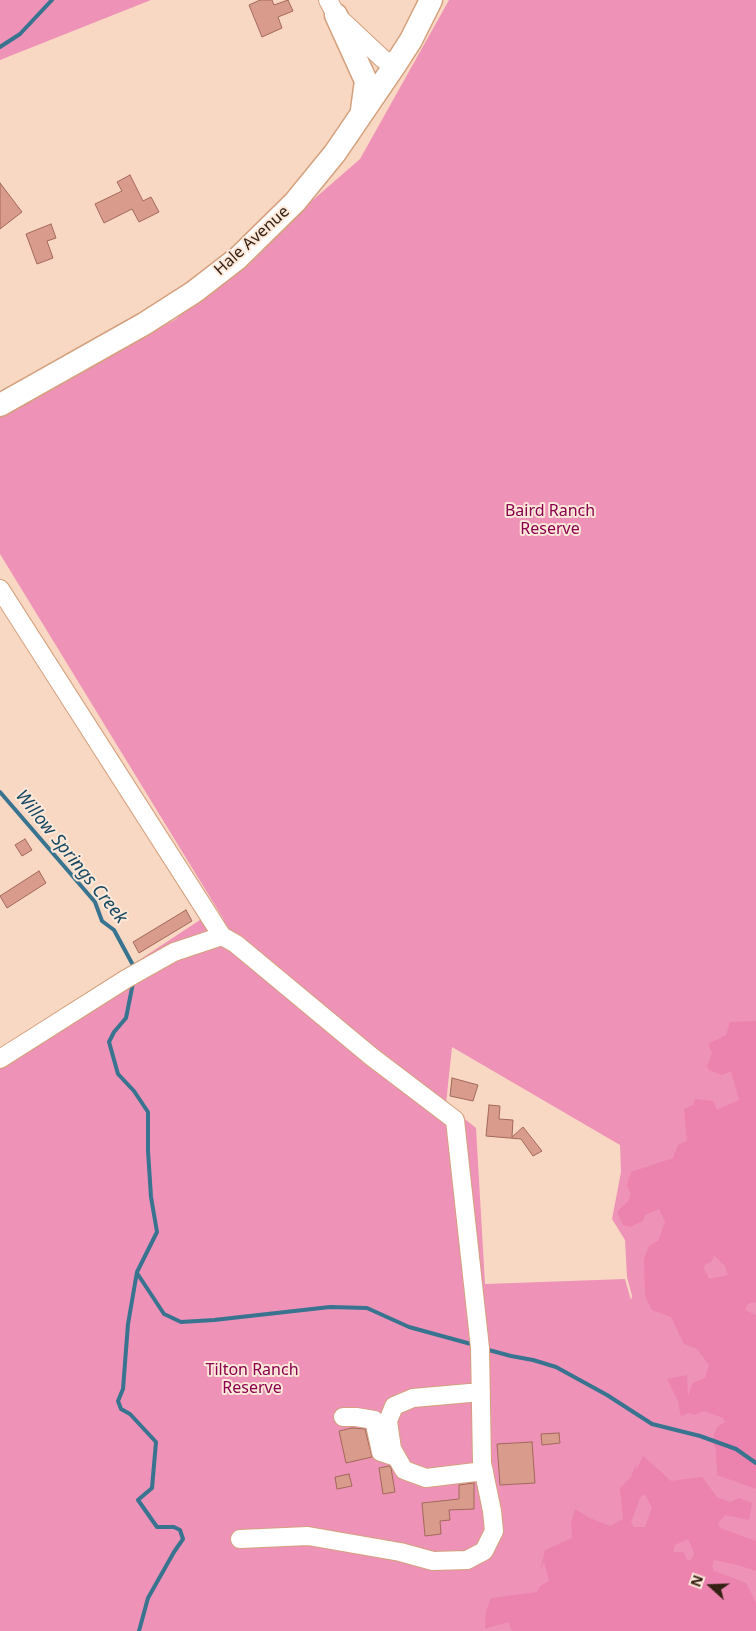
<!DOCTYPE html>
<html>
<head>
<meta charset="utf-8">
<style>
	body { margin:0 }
	#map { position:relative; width:756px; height:1631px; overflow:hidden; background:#f9d8c3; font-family:"Noto Sans",sans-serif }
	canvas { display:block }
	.north { position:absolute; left:686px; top:1561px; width:50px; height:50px; -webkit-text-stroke:4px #fee8d9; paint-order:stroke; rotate:290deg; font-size:14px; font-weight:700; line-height:20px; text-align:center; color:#352113 }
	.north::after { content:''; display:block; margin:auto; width:18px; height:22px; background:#352113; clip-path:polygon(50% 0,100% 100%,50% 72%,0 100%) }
</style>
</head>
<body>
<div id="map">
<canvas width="756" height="1631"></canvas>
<div class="north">N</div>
</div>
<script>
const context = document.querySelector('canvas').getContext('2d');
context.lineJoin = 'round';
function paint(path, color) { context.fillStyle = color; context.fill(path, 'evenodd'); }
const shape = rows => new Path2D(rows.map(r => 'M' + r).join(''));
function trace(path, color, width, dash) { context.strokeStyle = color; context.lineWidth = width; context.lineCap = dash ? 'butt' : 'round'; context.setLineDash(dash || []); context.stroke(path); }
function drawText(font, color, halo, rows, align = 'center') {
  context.font = font + ' "Noto Sans",sans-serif'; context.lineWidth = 4; context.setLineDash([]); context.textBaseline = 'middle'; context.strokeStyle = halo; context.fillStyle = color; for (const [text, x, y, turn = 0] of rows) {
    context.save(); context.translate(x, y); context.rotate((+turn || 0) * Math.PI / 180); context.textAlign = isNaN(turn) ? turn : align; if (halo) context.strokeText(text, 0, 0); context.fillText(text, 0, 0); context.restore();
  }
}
const green = shape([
	[0,0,151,0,0,60],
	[449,0,756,0,756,1631,0,1631,0,1052,212,912,224,920,0,554,0,416,176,319,360,159],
	[452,1047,620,1145,621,1172,612,1219,625,1240,627,1277,632,1296,631,1300,625,1279,485,1284,476,1128,446,1104]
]);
const forest = shape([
	[756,1021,756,1303,752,1302,748,1304,745,1310,756,1315,756,1489,717,1475,716,1449,712,1440,717,1427,725,1422,723,1418,704,1411,695,1415,688,1413,681,1417,678,1401,667,1379,687,1375,688,1396,693,1383,705,1378,709,1365,697,1349,684,1344,671,1317,652,1310,645,1296,644,1259,649,1246,658,1241,665,1222,659,1209,645,1215,643,1221,630,1227,623,1225,617,1212,628,1201,631,1194,627,1185,631,1172,673,1158,678,1145,687,1141,684,1109,693,1105,695,1099,713,1101,717,1110,739,1100,731,1071,722,1075,709,1070,707,1066,712,1053,708,1044,726,1035,730,1022],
	[714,1255,725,1266,728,1275,709,1279,703,1266,712,1261],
	[643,1456,671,1481,702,1477,717,1497,730,1502,739,1498,752,1503,749,1520,725,1515,718,1524,720,1528,756,1541,756,1571,738,1565,714,1560,712,1566,714,1571,746,1583,756,1603,756,1631,512,1631,508,1622,485,1629,486,1611,491,1598,537,1592,540,1586,549,1581,544,1562,540,1571,545,1550,572,1538,571,1522,575,1509,590,1518,610,1526,623,1519,620,1488,631,1477,636,1464,636,1470],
	[645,1494,652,1508,645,1527,634,1527,631,1522,641,1496],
	[688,1539,694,1553,692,1559,688,1561,683,1552,673,1552,675,1545]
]);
const stream = shape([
	[0,47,20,34,52,0],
	[0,792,95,902,102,921,114,930,134,967],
	[133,983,126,1018,114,1032,109,1042,118,1074,134,1091,148,1112,148,1151,151,1197,157,1232,137,1272,128,1324,123,1389,118,1401,121,1409,130,1414,156,1442,152,1488,138,1500,157,1527,174,1527,180,1530,183,1539,174,1552,148,1598,139,1631],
	[137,1273,164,1314,181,1322,214,1320,330,1307,367,1308,409,1327,471,1344],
	[485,1349,511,1356,533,1360,556,1367,607,1395,652,1424,700,1436,736,1449,756,1463]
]);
const building = shape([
	[260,0,272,0,274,5,288,0,293,11,278,17,282,28,262,37,249,5,260,0],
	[130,175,143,201,151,197,159,212,139,222,132,209,104,223,95,204,122,191,117,182,130,175],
	[0,183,22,212,0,229,0,183],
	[51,224,56,238,47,241,53,258,37,264,26,234,51,224],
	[25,839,32,850,22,856,15,845,25,839],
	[39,871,46,883,7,908,0,896,39,871],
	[186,910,192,921,139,953,133,942,186,910],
	[452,1078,478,1085,473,1101,450,1096,452,1078],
	[489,1105,500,1106,499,1119,513,1120,512,1137,523,1127,542,1151,533,1156,521,1139,486,1136,489,1105],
	[352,1428,365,1429,372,1457,346,1463,339,1431,352,1428],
	[559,1433,560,1443,542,1445,541,1434,559,1433],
	[532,1442,535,1483,500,1485,497,1444,532,1442],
	[389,1466,391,1468,395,1492,383,1494,379,1468,389,1466],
	[349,1474,352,1486,337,1489,335,1477,349,1474],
	[474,1483,474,1509,449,1510,450,1520,440,1521,441,1534,425,1536,422,1503,459,1499,459,1485,474,1483]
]);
const minor = shape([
	[328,0,336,15,383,59,395,65],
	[0,589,222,936,236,944,372,1057,455,1120,480,1348,482,1463,492,1511,494,1531,484,1551,467,1560,433,1561,400,1552,308,1536,240,1539],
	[0,1059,126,979,174,952,222,936],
	[481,1392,413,1398,394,1406,388,1421,392,1449,404,1470,426,1478,484,1471],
	[343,1417,356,1417,374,1420,381,1452,393,1456]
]);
const major = shape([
	[336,15,366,81,362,110],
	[0,405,144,324,194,292,238,258,295,202,335,153,395,65,411,40,431,0]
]);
const streetNames = [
	["Hale Avenue",252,241,-42]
];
const parkNames = [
	["Baird Ranch",550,511],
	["Reserve",550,529],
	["Tilton Ranch",252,1370],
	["Reserve",252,1388]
];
const waterNames = [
	["Willow Springs Creek",71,857,51]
];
paint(green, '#ee93b7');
paint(forest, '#ec82ae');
trace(stream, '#387390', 4);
paint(building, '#d99c8c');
trace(building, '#a26859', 1);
trace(minor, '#d4a07d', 20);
trace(major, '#d4a07d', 25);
trace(minor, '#fff', 18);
trace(major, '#fff', 22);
drawText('16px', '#352113', '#fee8d9', streetNames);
drawText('16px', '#89004f', '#fee8d9', parkNames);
drawText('italic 18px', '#154760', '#fee8d9', waterNames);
</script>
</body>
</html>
